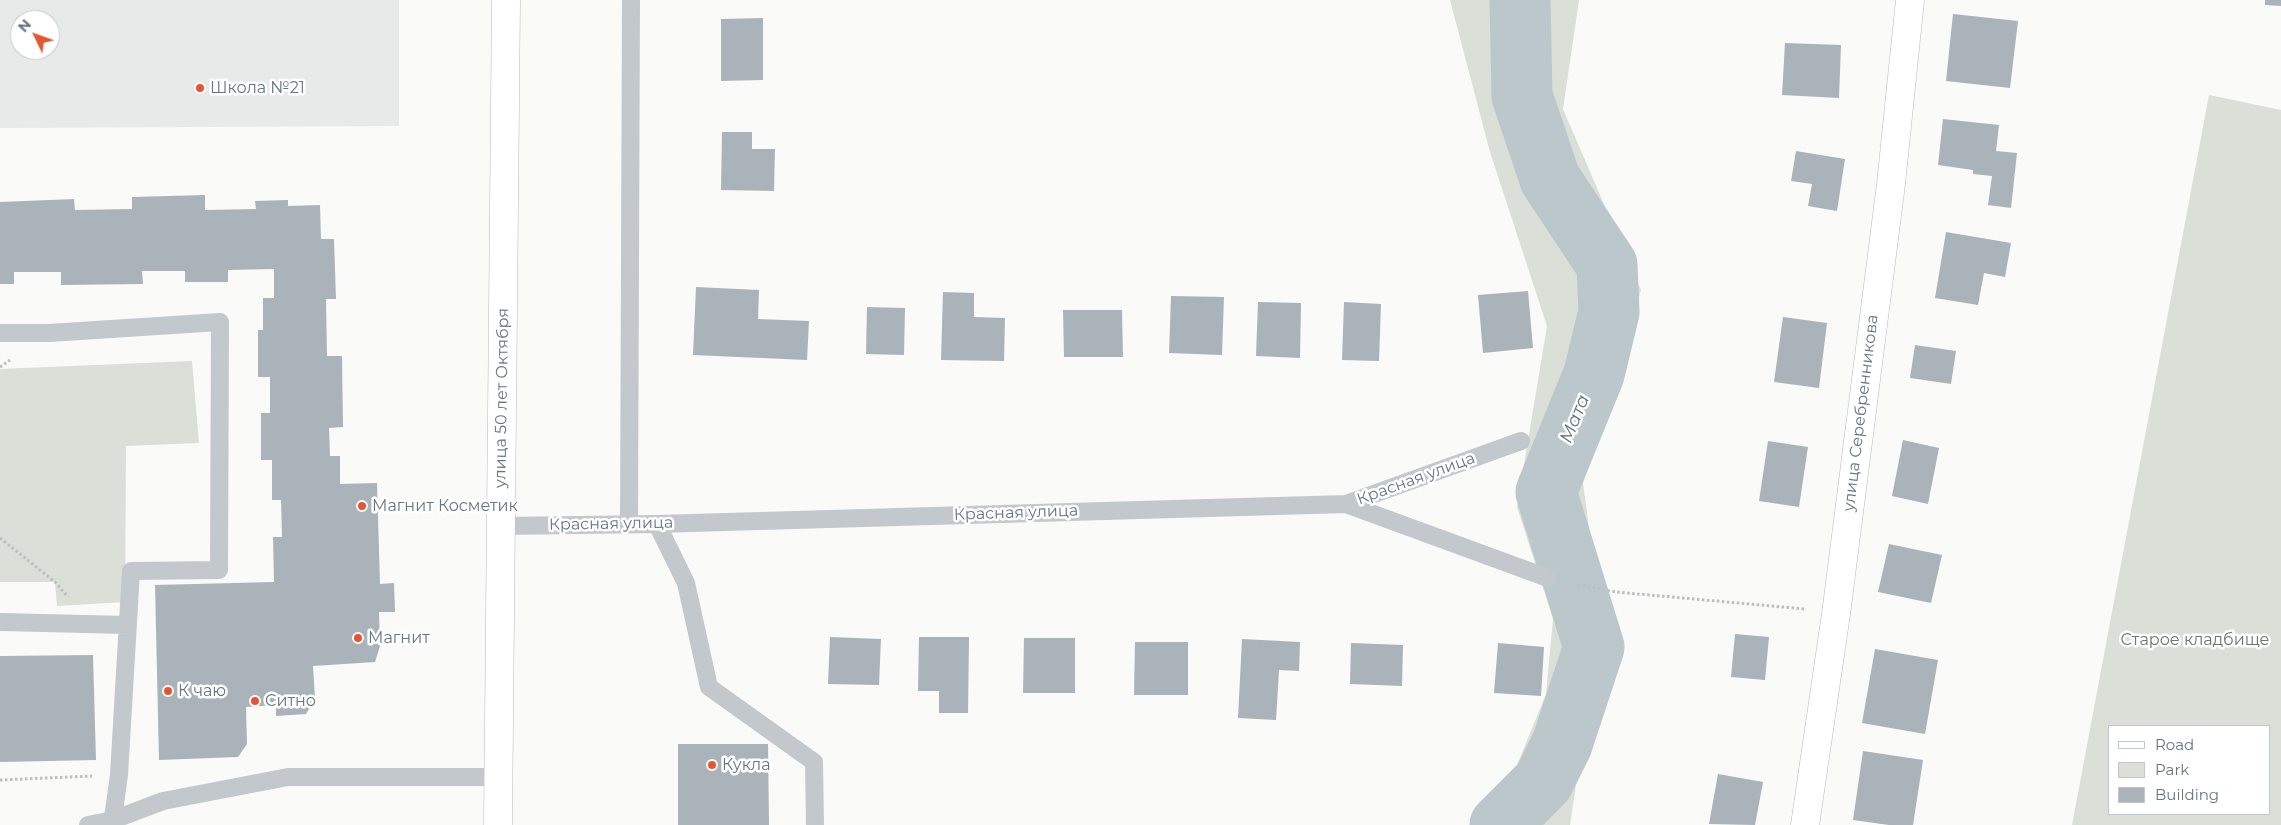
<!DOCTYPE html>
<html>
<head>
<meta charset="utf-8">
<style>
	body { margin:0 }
	#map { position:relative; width:2281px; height:825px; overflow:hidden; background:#fafaf8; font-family:Montserrat,sans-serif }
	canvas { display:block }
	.legend { position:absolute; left:2108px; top:725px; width:162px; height:90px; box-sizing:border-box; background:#fff; border:1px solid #c1c8cd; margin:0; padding:6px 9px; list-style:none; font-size:15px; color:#657683 }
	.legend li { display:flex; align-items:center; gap:10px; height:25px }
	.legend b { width:25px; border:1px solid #c1c8cd }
	.north { position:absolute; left:10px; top:10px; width:50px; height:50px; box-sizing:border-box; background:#fff; border:1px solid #c1c8cd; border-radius:50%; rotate:312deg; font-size:14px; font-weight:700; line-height:20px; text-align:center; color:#657683 }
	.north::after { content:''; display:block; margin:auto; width:18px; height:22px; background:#e4572e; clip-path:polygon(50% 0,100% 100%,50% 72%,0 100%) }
</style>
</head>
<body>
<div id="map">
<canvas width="2281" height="825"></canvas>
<ul class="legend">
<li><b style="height:6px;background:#fff"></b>Road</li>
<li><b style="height:14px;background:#dadfd7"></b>Park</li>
<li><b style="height:14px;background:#aab3b9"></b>Building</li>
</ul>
<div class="north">N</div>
</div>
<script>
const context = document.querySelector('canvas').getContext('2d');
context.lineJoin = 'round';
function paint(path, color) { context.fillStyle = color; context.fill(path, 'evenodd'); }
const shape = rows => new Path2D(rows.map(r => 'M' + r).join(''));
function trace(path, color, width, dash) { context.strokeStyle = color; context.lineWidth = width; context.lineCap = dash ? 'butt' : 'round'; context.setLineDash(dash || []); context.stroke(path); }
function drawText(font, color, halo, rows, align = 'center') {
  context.font = font + ' Montserrat,sans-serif'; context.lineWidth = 5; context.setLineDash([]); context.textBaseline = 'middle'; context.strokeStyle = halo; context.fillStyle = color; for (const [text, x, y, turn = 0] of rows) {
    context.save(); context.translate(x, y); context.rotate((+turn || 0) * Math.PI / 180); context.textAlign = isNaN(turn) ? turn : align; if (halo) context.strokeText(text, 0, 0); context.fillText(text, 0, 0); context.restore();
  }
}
const built = shape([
	[0,0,399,0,399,126,0,128],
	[20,20,50,20,50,50,20,50]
]);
const green = shape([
	[1450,0,1579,0,1563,109,1641,290,1583,483,1601,617,1570,825,1495,825,1496,817,1546,694,1553,619,1517,507,1547,326,1490,152],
	[2209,95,2281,110,2281,825,2072,825],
	[2270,726,2270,814,2110,814,2110,726],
	[192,361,199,443,126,446,125,602,57,606,55,582,0,582,0,369]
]);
const river = shape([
	[1500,825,1543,782,1562,744,1594,647,1546,492,1594,374,1609,312,1607,265,1550,179,1522,96,1520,0]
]);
const building = shape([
	[2265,0,2281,0,2281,6,2265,5],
	[1953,14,2018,21,2010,88,1946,81],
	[763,18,763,80,721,81,721,19],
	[1785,43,1841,45,1839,98,1782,95],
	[1943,119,1999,125,1996,151,2017,153,2011,208,1988,205,1992,176,1973,174,1973,170,1938,165],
	[722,132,752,132,752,149,775,149,774,191,721,190],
	[1796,151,1845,159,1837,211,1808,206,1812,184,1791,181],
	[205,195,205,210,256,209,255,201,288,200,288,206,320,205,321,239,334,239,336,299,326,299,327,356,342,356,343,427,329,428,330,456,340,456,340,484,377,483,380,584,394,583,395,612,379,612,380,646,375,662,313,666,315,699,306,714,276,716,276,705,246,707,247,744,238,757,159,760,155,585,274,582,273,537,282,537,281,500,272,500,272,460,261,460,261,413,270,413,270,377,258,377,258,330,263,330,263,298,274,298,274,269,228,270,228,282,185,282,185,271,142,271,143,284,61,285,61,272,14,272,14,284,0,284,0,202,74,199,75,210,132,209,132,197],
	[1946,232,2011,243,2005,277,1984,273,1978,305,1935,298],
	[696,287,759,290,758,319,809,321,807,360,693,355],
	[1528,291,1533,348,1483,353,1478,295],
	[943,292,974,293,974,317,1005,318,1004,361,941,360],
	[1171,296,1224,297,1222,355,1169,353],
	[1258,302,1301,303,1300,358,1256,356],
	[1344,302,1381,304,1379,361,1342,360],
	[867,307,905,308,904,355,866,354],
	[1063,310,1122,310,1123,357,1064,357],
	[1783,317,1827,323,1819,388,1774,382],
	[1915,345,1956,351,1951,384,1910,378],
	[1903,440,1939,448,1928,504,1892,496],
	[1768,441,1808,447,1799,507,1759,501],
	[1889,544,1942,555,1931,603,1878,592],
	[1735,634,1769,637,1765,680,1731,677],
	[830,637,881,639,879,685,828,684],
	[919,637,969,637,968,713,939,713,939,691,918,691],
	[1024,638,1075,638,1075,693,1023,693],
	[1242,639,1300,642,1299,671,1279,670,1276,720,1238,718],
	[1135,642,1188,642,1188,695,1134,695],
	[1351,643,1403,645,1402,686,1350,684],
	[1498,643,1544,647,1541,696,1494,693],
	[1875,649,1938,660,1925,734,1862,723],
	[93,655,96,760,0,762,0,656],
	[678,744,768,744,769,825,678,825],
	[1863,751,1923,760,1913,825,1889,825,1853,820],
	[1718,774,1763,782,1755,825,1709,824]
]);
const path = shape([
	[0,367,10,360],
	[0,538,55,582,68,597],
	[1573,584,1616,592,1805,609],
	[0,780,92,776]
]);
const lane = shape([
	[0,333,49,333,220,322,219,570,131,571,119,775,112,825],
	[1346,504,1548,578],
	[629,522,631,0],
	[657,524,686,583,709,687,814,762,815,825],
	[500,526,657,524,1346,504,1521,441],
	[0,622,128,625],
	[88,825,113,820,163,801,288,777,499,777]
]);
const secondary = shape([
	[498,825,506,0],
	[1805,825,1836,614,1891,184,1910,0]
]);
const markers = [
	[200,88,5,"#e4572e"],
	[362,506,5,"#e4572e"],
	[358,638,5,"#e4572e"],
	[168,691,5,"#e4572e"],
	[255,701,5,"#e4572e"],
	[712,765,5,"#e4572e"]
];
const poiNames = [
	["Школа №21",210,88],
	["Магнит Косметик",372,506],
	["Магнит",368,638],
	["К чаю",178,691],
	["Ситно",265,701],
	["Кукла",722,765]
];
const streetNames = [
	["улица 50 лет Октября",502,398,-89],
	["улица Серебренникова",1861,413,-83],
	["Красная улица",1416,479,-20],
	["Красная улица",1016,513,-2],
	["Красная улица",611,524,-1]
];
const parkNames = [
	["Старое кладбище",2195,640]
];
const waterNames = [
	["Мата",1575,419,-68]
];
paint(built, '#e8e9e9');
paint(green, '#dadfd7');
trace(river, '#bbc7cb', 61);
paint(building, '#aab3b9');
trace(secondary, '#b3babf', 29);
trace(path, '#bbbfc2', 3, [2.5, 2.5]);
trace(lane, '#c3c8cc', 18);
trace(secondary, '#fff', 28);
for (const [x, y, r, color] of markers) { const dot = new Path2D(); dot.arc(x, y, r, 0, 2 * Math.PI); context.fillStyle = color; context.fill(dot); trace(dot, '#fff', 2); }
drawText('16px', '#657683', '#fff', poiNames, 'left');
drawText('16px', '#657683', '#fff', streetNames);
drawText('16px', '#687a64', '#fff', parkNames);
drawText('italic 18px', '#60757c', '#fff', waterNames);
</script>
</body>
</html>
